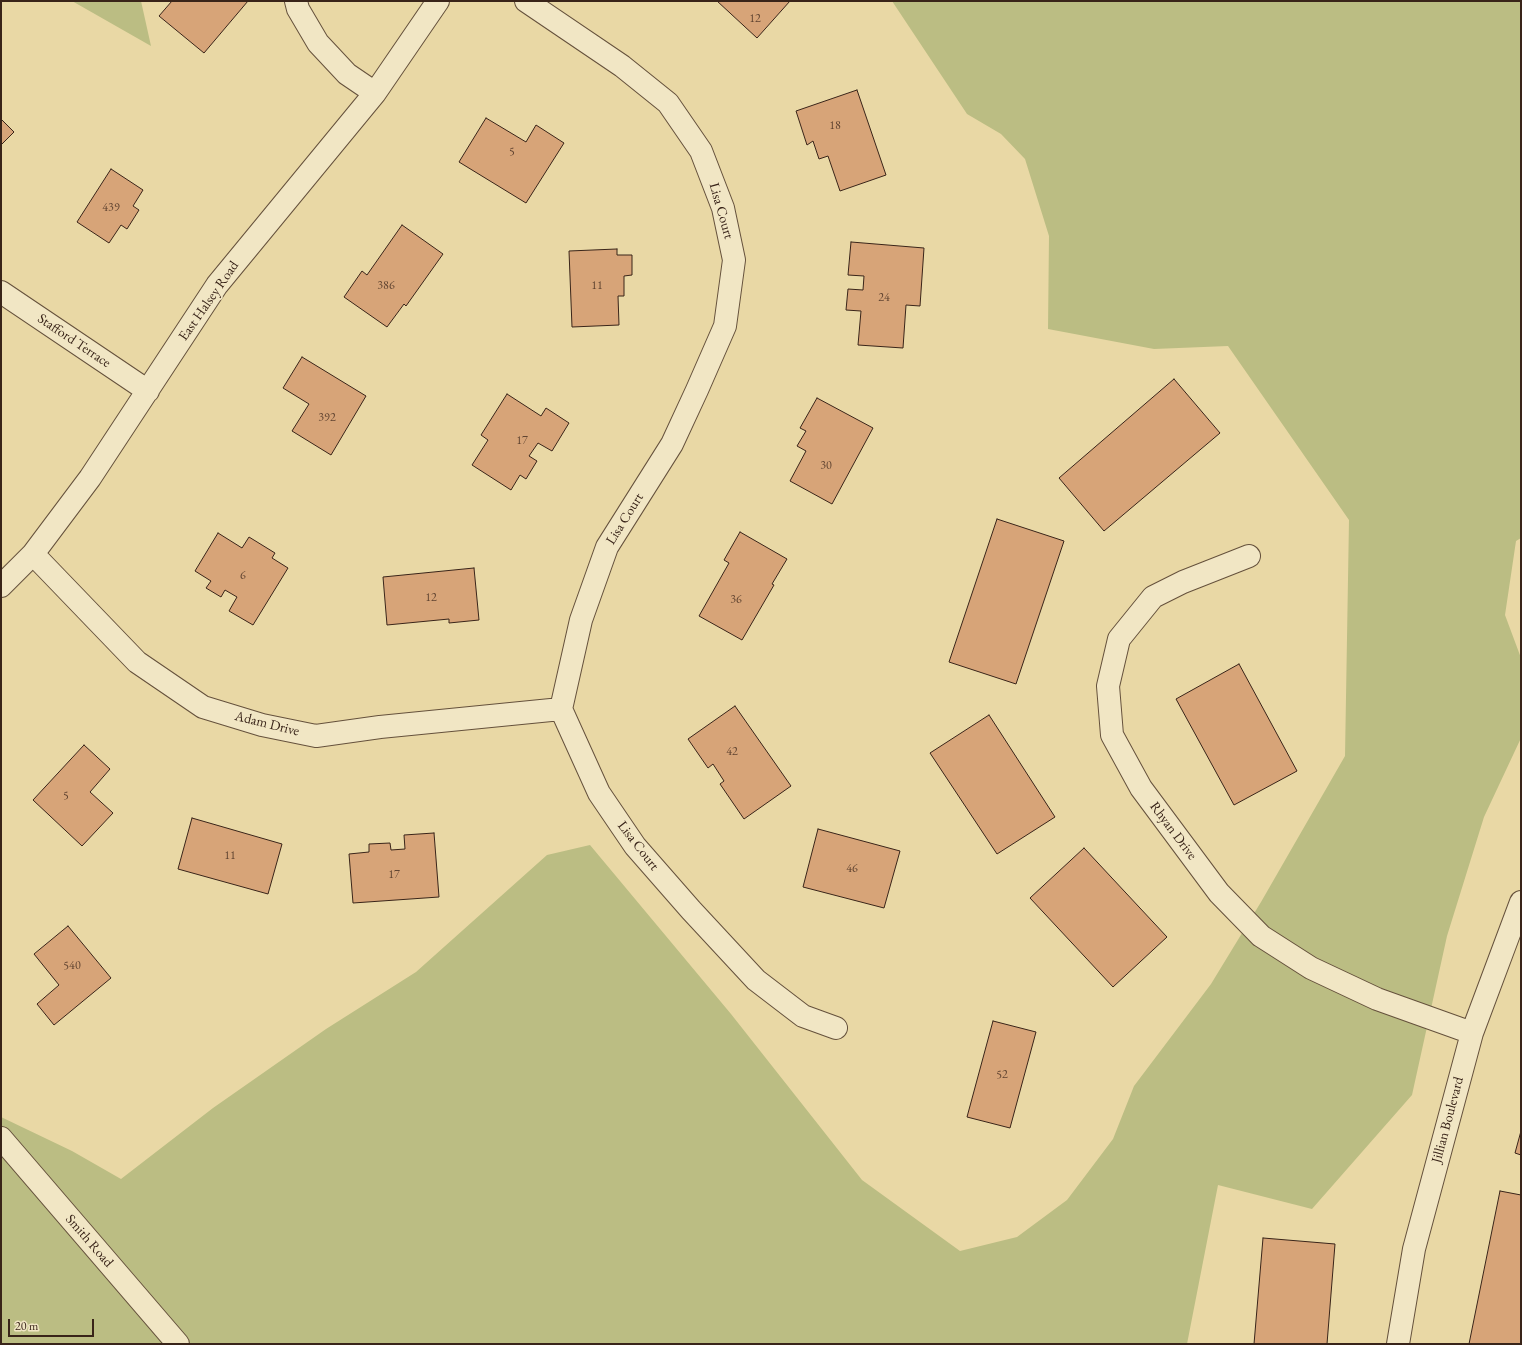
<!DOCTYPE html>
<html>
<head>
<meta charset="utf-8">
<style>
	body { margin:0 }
	#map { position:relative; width:1522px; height:1345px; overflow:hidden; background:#e9d8a5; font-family:"EB Garamond",serif }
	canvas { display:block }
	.frame { position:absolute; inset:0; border:2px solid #392419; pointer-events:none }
	.scale { position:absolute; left:8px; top:1319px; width:86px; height:18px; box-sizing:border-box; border:2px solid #392419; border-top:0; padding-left:5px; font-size:12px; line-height:14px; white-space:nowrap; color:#392419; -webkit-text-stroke:3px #f1e6c4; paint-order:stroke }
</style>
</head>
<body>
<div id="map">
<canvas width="1522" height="1345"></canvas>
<div class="frame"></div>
<div class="scale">20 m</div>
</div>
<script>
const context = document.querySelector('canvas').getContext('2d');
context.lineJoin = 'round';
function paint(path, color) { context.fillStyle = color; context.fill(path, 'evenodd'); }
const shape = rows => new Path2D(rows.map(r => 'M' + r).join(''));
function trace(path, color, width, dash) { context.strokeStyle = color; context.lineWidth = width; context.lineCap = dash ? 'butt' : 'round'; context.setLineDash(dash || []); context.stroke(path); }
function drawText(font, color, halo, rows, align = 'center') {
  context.font = font + ' "EB Garamond",serif'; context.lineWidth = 3.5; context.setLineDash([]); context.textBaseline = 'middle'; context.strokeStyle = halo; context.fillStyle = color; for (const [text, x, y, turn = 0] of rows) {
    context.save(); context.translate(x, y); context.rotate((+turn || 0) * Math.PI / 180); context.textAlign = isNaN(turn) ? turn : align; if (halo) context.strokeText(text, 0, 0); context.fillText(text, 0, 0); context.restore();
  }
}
const green = shape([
	[72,1,141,1,151,46],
	[892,1,1521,1,1521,538,1516,541,1505,615,1521,658,1521,738,1484,817,1447,936,1412,1095,1312,1209,1218,1185,1187,1344,1,1344,1,1117,72,1151,121,1179,213,1108,326,1029,416,972,547,855,590,845,731,1014,862,1180,960,1251,1017,1237,1067,1200,1113,1139,1134,1086,1211,984,1261,902,1345,756,1349,520,1228,346,1154,349,1048,329,1049,236,1025,159,1001,134,967,114]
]);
const building = shape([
	[172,1,248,1,204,53,159,16,172,1],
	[717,1,790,1,757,38,717,1],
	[857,90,886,175,840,191,828,156,819,159,813,141,807,145,796,111,857,90],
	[486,118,526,142,536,125,564,143,526,203,459,162,486,118],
	[1,119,14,132,1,145,1,119],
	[111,169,143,190,133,206,139,210,127,229,121,225,109,243,77,222,111,169],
	[402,225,443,254,406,306,404,304,387,327,344,297,362,271,367,275,402,225],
	[851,242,924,248,920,306,906,305,903,348,858,345,861,311,846,310,848,289,863,290,864,276,848,275,851,242],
	[617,249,617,255,632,255,632,275,624,276,624,296,618,296,619,325,572,327,569,251,617,249],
	[302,357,366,396,331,455,292,431,309,404,283,388,302,357],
	[1174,379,1220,433,1104,531,1059,478,1174,379],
	[507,394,541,416,546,408,569,423,552,451,538,443,529,456,537,461,526,479,520,475,511,490,472,465,488,440,481,435,507,394],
	[817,398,873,428,832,504,790,481,806,451,797,446,806,431,800,428,817,398],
	[997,519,1064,541,1016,684,949,662,997,519],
	[740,532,787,559,772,584,774,585,742,640,699,616,729,563,724,560,740,532],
	[218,533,242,548,249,537,275,553,272,558,288,568,253,625,229,611,237,597,225,590,221,597,206,588,211,581,195,571,218,533],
	[474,568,479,620,449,623,449,619,387,625,383,577,474,568],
	[1239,664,1297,771,1234,805,1176,699,1239,664],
	[735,706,791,786,744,819,720,784,724,781,713,764,708,768,688,739,735,706],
	[989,715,1055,817,997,854,930,753,989,715],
	[84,745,110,769,90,792,113,813,82,846,33,800,84,745],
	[192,818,282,844,268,894,178,869,192,818],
	[818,829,900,851,884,908,803,887,818,829],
	[434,833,439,897,353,903,349,854,369,852,369,844,390,843,391,850,405,849,404,835,434,833],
	[1084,848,1167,937,1113,987,1030,898,1084,848],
	[68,926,111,978,54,1025,37,1004,59,985,34,954,68,926],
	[993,1021,1036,1032,1010,1128,967,1117,993,1021],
	[1521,1131,1521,1155,1515,1153,1521,1131],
	[1500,1191,1521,1195,1521,1344,1469,1344,1500,1191],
	[1263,1238,1335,1244,1327,1344,1254,1344,1263,1238]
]);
const minor = shape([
	[296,1,298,9,318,43,347,74,375,93],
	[526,1,622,66,668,103,701,151,723,208,734,260,725,326,697,390,672,444,607,547,581,620,561,709,599,793,635,846,691,910,756,980,803,1016,836,1028],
	[1,292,148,391],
	[33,554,137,662,203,707,262,725,316,736,380,727,561,709],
	[1249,556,1183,582,1153,597,1119,639,1108,686,1112,735,1141,788,1219,893,1261,936,1311,968,1377,999,1472,1033],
	[1,586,33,554,90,478,217,285,375,93,438,1],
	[1,1138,178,1344],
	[1398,1344,1414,1249,1472,1033,1521,902]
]);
const numberNames = [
	["12",755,19],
	["18",835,126],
	["5",512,152],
	["439",111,208],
	["386",386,286],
	["11",597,286],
	["24",884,298],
	["392",327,418],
	["17",522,441],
	["30",826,466],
	["6",243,576],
	["12",431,598],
	["36",736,600],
	["42",732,752],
	["5",66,796],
	["11",230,856],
	["46",852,869],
	["17",394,875],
	["540",72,966],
	["52",1002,1075]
];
const streetNames = [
	["Lisa Court",721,211,74],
	["East Halsey Road",209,301,-55],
	["Stafford Terrace",74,341,34],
	["Lisa Court",625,519,-58],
	["Adam Drive",267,724,14],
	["Rhyan Drive",1173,831,53],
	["Lisa Court",638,846,52],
	["Jillian Boulevard",1448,1120,-75],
	["Smith Road",89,1241,49]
];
paint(green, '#bbbd83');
paint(building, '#d7a478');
trace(building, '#392419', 1);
trace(minor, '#65513c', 24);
trace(minor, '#f1e6c4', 22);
drawText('12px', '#604431', null, numberNames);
drawText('14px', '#392419', '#f1e6c4', streetNames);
</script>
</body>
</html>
